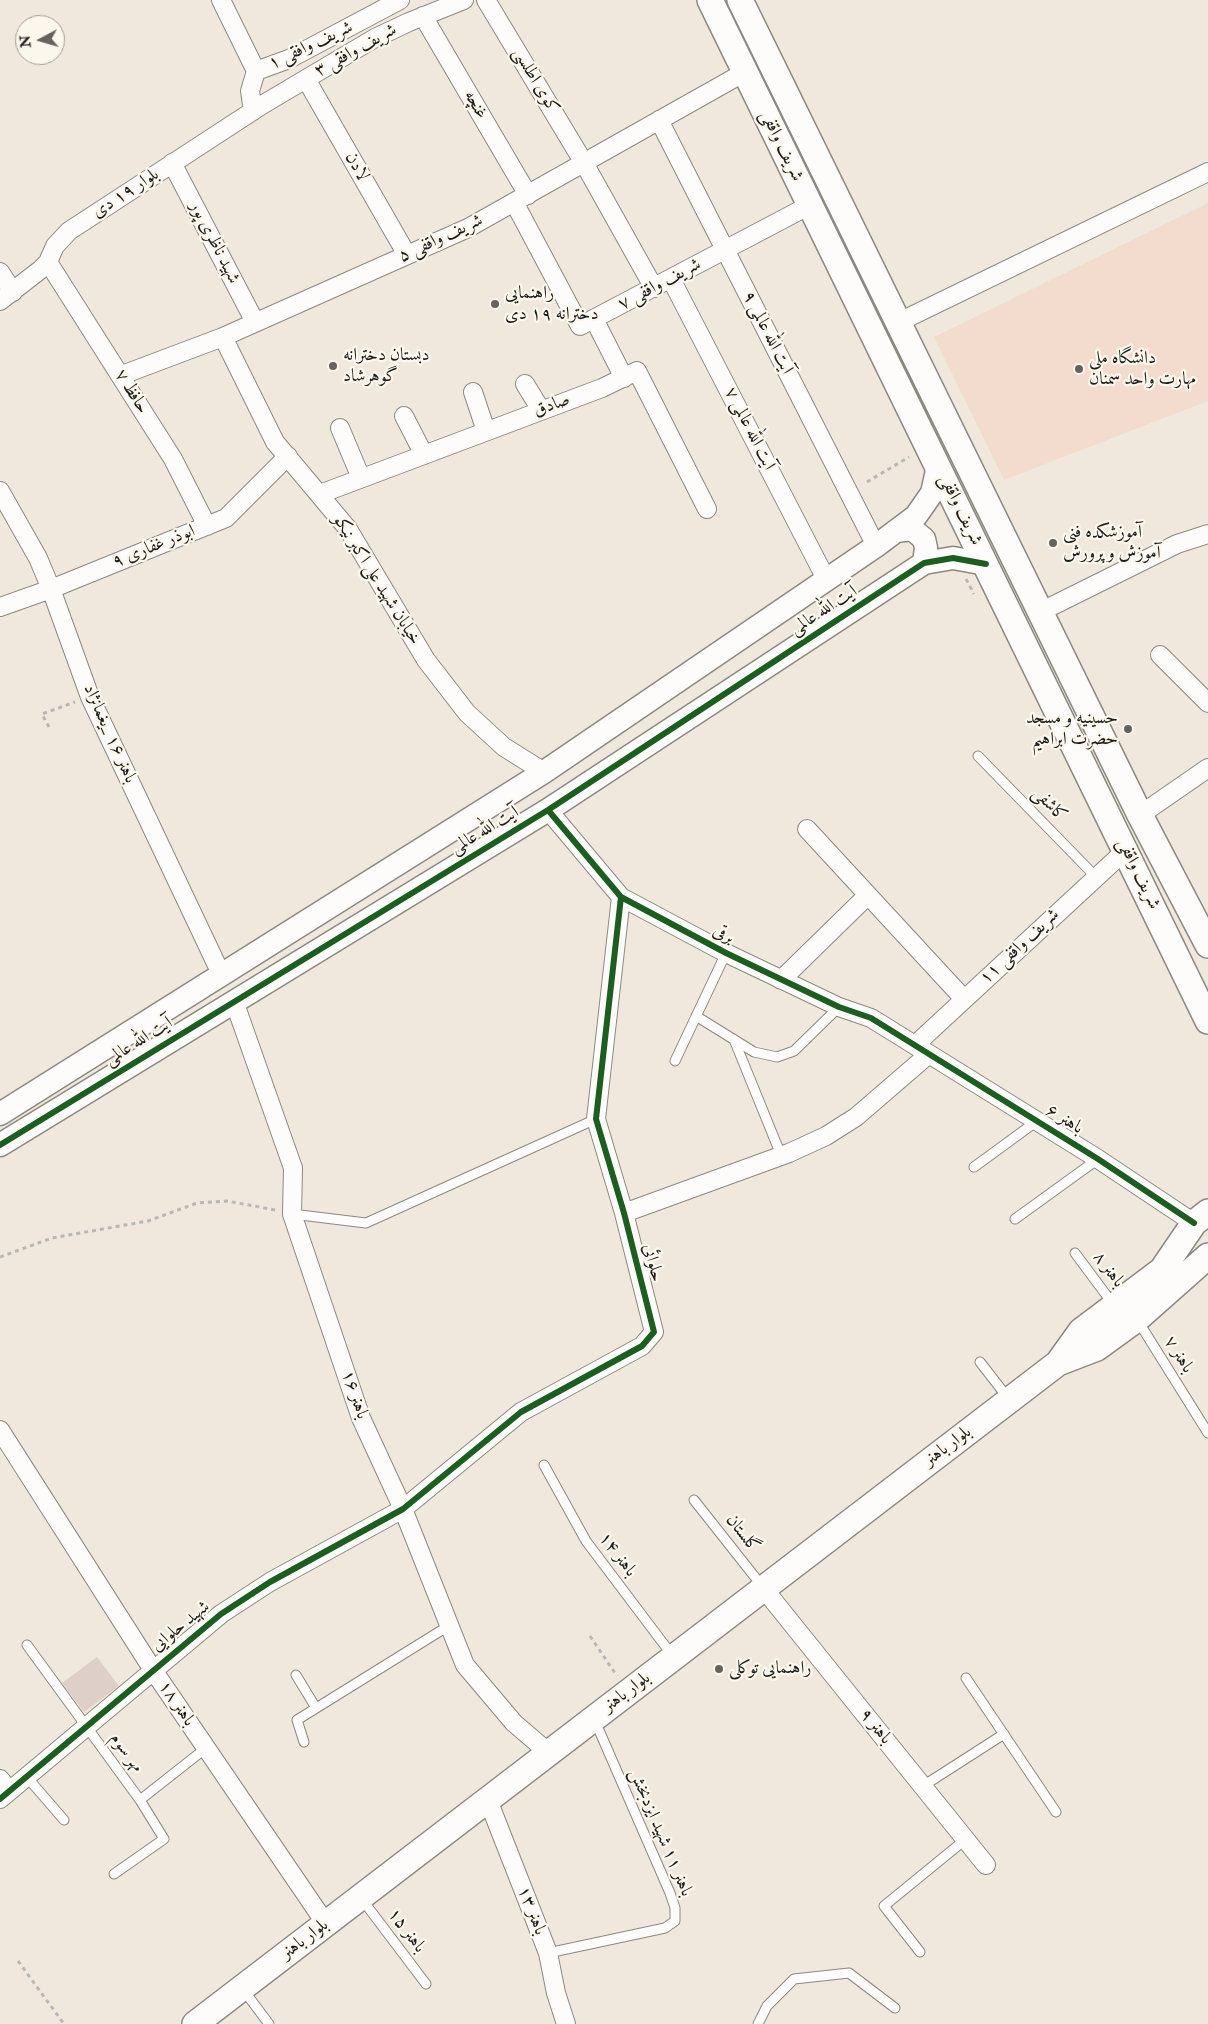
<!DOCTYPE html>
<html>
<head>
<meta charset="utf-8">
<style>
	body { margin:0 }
	#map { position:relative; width:1208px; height:2024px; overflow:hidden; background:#f0e8dc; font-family:"IM FELL Double Pica",serif }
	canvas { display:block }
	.north { position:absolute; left:15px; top:15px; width:50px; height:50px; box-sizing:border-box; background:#fbf7ec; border:1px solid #a29f99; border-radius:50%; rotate:264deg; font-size:14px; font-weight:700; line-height:20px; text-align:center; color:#1c1c1c }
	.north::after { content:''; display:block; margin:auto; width:18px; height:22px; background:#66635f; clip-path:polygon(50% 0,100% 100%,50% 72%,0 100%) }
</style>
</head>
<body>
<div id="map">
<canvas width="1208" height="2024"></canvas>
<div class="north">N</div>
</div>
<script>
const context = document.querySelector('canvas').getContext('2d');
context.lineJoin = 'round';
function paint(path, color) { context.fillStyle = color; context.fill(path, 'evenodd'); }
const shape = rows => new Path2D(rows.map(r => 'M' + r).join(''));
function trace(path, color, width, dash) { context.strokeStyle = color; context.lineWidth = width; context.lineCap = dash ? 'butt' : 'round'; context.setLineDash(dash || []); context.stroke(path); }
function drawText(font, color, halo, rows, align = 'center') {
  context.font = font + ' "IM FELL Double Pica",Amiri,serif'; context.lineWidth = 4.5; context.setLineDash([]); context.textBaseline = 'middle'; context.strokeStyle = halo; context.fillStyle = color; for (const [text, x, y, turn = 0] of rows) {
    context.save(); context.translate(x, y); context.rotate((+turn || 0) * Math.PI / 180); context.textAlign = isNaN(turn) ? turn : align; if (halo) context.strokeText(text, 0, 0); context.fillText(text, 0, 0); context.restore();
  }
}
const built = shape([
	[1208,203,1208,401,1004,480,934,337]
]);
const building = shape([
	[97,1657,119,1686,84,1712,62,1683]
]);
const path = shape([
	[867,482,909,457],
	[966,579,974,594],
	[49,727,42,714,75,702],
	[0,1257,52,1238,148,1221,197,1203,227,1201,275,1210],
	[590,1636,617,1676],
	[18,1961,64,2024]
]);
const service = shape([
	[978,756,1096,877],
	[696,1016,754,1052,777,1057,794,1051,839,1007],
	[735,1042,781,1155],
	[675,1061,726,953],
	[974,1167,1037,1121],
	[292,1214,366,1223,596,1119],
	[1015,1219,1098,1159],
	[1075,1253,1113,1304],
	[1138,1321,1208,1433],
	[980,1362,1008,1398],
	[544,1465,586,1541,672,1655],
	[694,1500,762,1586],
	[27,1645,140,1800,164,1839,114,1874],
	[296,1675,316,1708],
	[966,1678,1056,1812],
	[304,1742,297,1720,450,1625],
	[26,1776,64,1820],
	[923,1786,1004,1734],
	[140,1800,206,1748],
	[361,1898,426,1984],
	[920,1952,884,1906,966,1839],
	[548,1953,665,1928,675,1921,675,1908,670,1893,595,1721],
	[242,1988,269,2024],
	[758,2024,767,2006,794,1979,849,1973,895,2008]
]);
const minor = shape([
	[221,0,256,71],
	[486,0,584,163,654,288],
	[423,16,528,195],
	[306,79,407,255],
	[253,111,250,91,256,71,289,59,400,0],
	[659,120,876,546],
	[172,163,255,322],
	[514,202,580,326,810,205],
	[48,262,173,459,207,526],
	[0,272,13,292],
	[671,279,826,579],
	[0,301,40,270,48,262,55,246,69,231,262,105,375,38,409,22,464,0],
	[594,319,624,378],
	[899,322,1208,172],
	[223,337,275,442,348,529,426,660,467,713,504,747,544,772],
	[122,375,223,337,468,228,745,72],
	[525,384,541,410],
	[473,392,486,431],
	[404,416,424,455],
	[340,428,361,478],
	[0,491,38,558,51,589,90,697,222,976],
	[320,494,602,388,637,371,707,509],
	[0,607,51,589,226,518,288,456],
	[1040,612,1177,544,1208,534],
	[1160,655,1208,703],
	[548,810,621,897,726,953,839,1007,871,1018,1098,1159,1194,1223],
	[1140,815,1208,768],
	[807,829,964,999],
	[781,980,868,895],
	[234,1001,293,1168,292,1214,361,1418,403,1509,465,1665,514,1723,549,1753],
	[915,1045,1126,850],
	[624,1213,789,1153,826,1136,856,1117,929,1054],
	[0,1430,153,1670,326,1924],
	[764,1589,986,1865],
	[0,1779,9,1790],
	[0,1799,221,1614,270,1582,403,1509,521,1412,642,1346,654,1332,624,1213,596,1119,621,897],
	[488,1800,548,1953,556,1993,566,2024]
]);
const tertiary = shape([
	[896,531,912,529,924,539,926,548,924,563],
	[0,1114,544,772,876,546,916,516,932,493,938,466],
	[0,1145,548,810,924,563,953,558,986,564]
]);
const secondary = shape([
	[710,0,1208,1021],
	[740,0,1140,815,1208,945],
	[1058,1363,1097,1348,1137,1319,1208,1256],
	[195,2024,1058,1363,1081,1331,1162,1270,1194,1223,1208,1212]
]);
const cycleway = shape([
	[548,810,621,897,726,953,839,1007,871,1018,1098,1159,1194,1223],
	[0,1145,548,810,924,563,953,558,986,564],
	[0,1799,221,1614,270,1582,403,1509,521,1412,642,1346,654,1332,624,1213,596,1119,621,897]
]);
const markers = [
	[495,304,5,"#66635f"],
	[333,366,5,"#66635f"],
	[1079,369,5,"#66635f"],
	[1053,543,5,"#66635f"],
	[1128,729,5,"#66635f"],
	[719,1669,5,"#66635f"]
];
const streetNames = [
	["شریف وافقی ۱",311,46,-25],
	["شریف وافقی ۳",356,51,-29],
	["کوی اطلسی",535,81,59],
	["غنچه",475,105,60],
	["شریف واقفی",781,146,64],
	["لادن",356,167,60],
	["بلوار ۱۹ دی",126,194,-33],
	["شریف واقفی ۵",441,239,-25],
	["شهید ناظری پور",214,243,63],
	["شریف واقفی ۷",660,285,-28],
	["آیت الله عالمی ۹",767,333,63],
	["حافظ ۷",131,392,58],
	["صادق",552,406,-21],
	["آیت الله عالمی ۷",749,429,63],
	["شریف واقفی",960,510,64],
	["ابوذر غفاری ۹",154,547,-22],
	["خیابان شهید علی اکبر نیکو",376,580,58],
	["آیت الله عالمی",824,611,-33],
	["باهنر ۱۶ _یغمانژاد",109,734,66],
	["کاشفی",1049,805,46],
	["آیت الله عالمی",485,831,-31],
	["شریف واقفی",1138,874,64],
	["برقی",723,935,28],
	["شریف واقفی ۱۱",1020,947,-43],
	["آیت الله عالمی",139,1042,-32],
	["باهنر ۶",1064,1120,32],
	["حلوائی",652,1263,76],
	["باهنر ۸",1108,1270,53],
	["باهنر ۷",1178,1355,58],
	["باهنر ۱۶",354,1395,71],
	["بلوار باهنر",948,1447,-37],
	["گلستان",742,1534,52],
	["باهنر ۱۴",617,1555,53],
	["شهید حلوایی",181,1627,-39],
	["بلوار باهنر",627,1693,-37],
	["باهنر ۱۸",176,1704,56],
	["باهنر ۹",875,1727,51],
	["مهر سوم",126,1753,54],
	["باهنر ۱۱ شهید ایزدبخش",660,1833,67],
	["باهنر ۱۳",531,1911,69],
	["باهنر ۱۵",406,1931,53],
	["بلوار باهنر",305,1940,-37]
];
const poiNames = [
	["راهنمایی",505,294],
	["دخترانه ۱۹ دی",505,315],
	["دبستان دخترانه",343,356],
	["گوهرشاد",343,377],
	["دانشگاه ملی",1089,359],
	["مهارت واحد سمنان",1089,380],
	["آموزشکده فنی",1063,533],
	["آموزش و پرورش",1063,554],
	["حسینیه و مسجد",1118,719,"right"],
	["حضرت ابراهیم",1118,740,"right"],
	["راهنمایی توکلی",729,1669]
];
paint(built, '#f3dcce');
paint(building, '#decfc8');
trace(service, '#8c8983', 11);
trace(minor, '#8c8983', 20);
trace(tertiary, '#8c8983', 25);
trace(secondary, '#8c8983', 28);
trace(path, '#bab8b7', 3, [4, 4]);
trace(service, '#fdfcfa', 9);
trace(minor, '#fdfcfa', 18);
trace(tertiary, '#fdfcfa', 22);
trace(secondary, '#fdfcfa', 25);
trace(cycleway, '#1b5e20', 6);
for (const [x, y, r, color] of markers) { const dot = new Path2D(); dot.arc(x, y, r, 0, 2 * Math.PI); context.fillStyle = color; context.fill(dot); trace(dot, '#fbf7ec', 2); }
drawText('18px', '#1c1c1c', '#fbf7ec', streetNames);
drawText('18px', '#1c1c1c', '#fbf7ec', poiNames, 'left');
</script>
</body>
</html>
